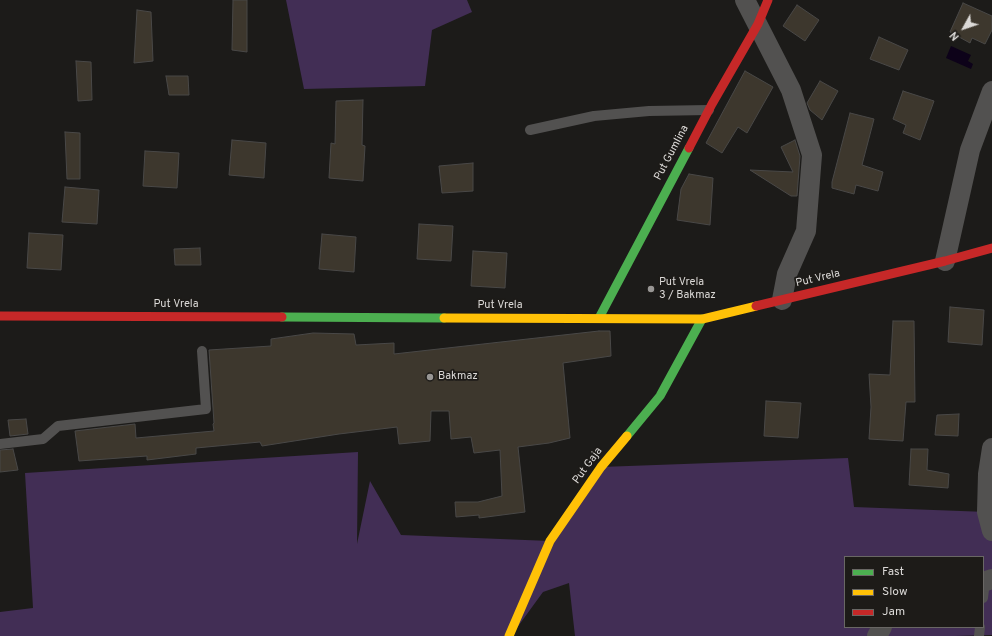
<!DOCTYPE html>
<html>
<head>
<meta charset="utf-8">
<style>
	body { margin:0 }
	#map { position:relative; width:992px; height:636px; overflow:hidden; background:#1c1b19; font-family:Overpass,sans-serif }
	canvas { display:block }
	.legend { position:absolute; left:844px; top:556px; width:140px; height:72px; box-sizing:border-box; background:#1d1b18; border:1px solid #696764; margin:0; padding:5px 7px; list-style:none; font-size:12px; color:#dbd9d7 }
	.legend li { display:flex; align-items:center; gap:8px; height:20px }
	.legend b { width:20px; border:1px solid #696764 }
	.north { position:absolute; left:944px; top:8px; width:40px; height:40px; -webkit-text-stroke:3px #1d1b18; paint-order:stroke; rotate:230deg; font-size:11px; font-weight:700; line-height:16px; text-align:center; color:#dbd9d7 }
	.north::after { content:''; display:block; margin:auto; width:14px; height:18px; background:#dbd9d7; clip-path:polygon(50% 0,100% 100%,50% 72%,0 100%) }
</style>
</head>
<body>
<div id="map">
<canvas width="992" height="636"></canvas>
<ul class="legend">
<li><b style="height:5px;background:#4caf50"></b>Fast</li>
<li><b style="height:5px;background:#ffc107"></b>Slow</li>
<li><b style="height:5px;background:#c62828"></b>Jam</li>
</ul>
<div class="north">N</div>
</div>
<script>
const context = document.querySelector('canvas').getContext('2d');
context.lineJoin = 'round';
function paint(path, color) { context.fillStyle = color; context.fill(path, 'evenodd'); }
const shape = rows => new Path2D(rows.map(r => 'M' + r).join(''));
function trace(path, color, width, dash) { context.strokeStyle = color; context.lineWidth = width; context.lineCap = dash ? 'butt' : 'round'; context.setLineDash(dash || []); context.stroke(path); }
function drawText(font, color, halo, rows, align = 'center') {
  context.font = font + ' Overpass,sans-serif'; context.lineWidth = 3.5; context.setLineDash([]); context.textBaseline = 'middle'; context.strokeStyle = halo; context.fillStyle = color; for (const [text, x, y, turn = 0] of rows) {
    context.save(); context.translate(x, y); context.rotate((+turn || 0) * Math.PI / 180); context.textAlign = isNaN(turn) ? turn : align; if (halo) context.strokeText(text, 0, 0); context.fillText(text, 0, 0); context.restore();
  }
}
const green = shape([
	[286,0,467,0,472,12,432,30,425,86,304,89],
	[358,452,357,544,370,481,401,535,550,541,601,467,848,458,854,507,987,512,992,531,992,635,955,636,575,636,569,583,543,592,511,636,0,636,0,612,33,608,25,473],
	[845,557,983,557,983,627,845,627]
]);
const water = shape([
	[951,46,971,55,968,61,973,64,971,69,946,58]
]);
const building = shape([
	[233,0,247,0,247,52,232,50,233,0],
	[963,3,992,16,992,30,985,44,972,38,970,43,950,32,963,3],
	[797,5,819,20,805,41,783,26,797,5],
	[137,10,151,12,153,61,134,63,137,10],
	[879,37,908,50,899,70,870,59,879,37],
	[76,61,91,62,92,100,78,101,76,61],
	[745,71,773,87,747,133,738,127,722,153,706,143,745,71],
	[166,76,188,76,189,95,169,95,166,76],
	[820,81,838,91,822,120,810,110,807,103,820,81],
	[903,91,934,101,920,140,903,133,906,125,893,119,903,91],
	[363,100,362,145,365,146,363,181,329,178,331,143,335,144,336,101,363,100],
	[850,113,874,119,862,165,883,172,878,191,856,185,854,194,832,188,832,182,850,113],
	[65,132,80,133,80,179,67,179,65,132],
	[232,140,266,143,264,178,229,175,232,140],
	[795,140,800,156,797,196,791,196,750,170,793,172,781,147,795,140],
	[145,151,179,153,177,188,143,186,145,151],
	[473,163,473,191,442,193,439,166,473,163],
	[689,174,713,178,710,225,677,220,681,189,689,174],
	[65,187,99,190,97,224,62,222,65,187],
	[419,224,453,226,451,261,417,259,419,224],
	[29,233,63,235,61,270,27,268,29,233],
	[322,234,356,237,354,272,319,269,322,234],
	[200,248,201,265,175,265,174,249,200,248],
	[473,251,507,253,505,288,471,286,473,251],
	[950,307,984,310,982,345,948,342,950,307],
	[893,321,914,321,915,402,906,402,903,441,869,439,871,407,869,374,890,375,893,321],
	[599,331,610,331,611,356,563,363,570,438,549,443,518,447,525,512,479,518,479,515,456,517,455,502,478,502,502,496,500,450,474,453,471,437,451,439,449,411,431,411,430,441,399,444,397,427,339,434,262,446,260,442,196,448,196,454,147,460,147,456,79,461,75,431,135,424,136,438,214,431,213,424,214,423,209,350,271,346,271,339,313,333,354,334,356,345,394,343,394,354,599,331],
	[766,401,801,403,798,438,764,436,766,401],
	[959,414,958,436,935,435,937,415,959,414],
	[26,419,28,434,10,436,8,420,26,419],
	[13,449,18,470,0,472,0,450,13,449],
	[911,449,928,449,927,470,949,474,948,488,909,485,911,449]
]);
const lane = shape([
	[530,130,594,116,649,111,709,110],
	[0,444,43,439,58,426,206,409,202,351],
	[983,598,985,581],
	[979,636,980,627]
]);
const street = shape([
	[745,0,791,90,812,155,806,231,787,274,782,300],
	[945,261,970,150,992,91],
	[992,448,988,474,987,512,992,531],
	[983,582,992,579],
	[877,636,882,627]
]);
const fast = shape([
	[282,317,444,318],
	[599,318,689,148],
	[627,436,660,396,702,319]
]);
const slow = shape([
	[444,318,702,319,756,306],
	[509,636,550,541,601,467,627,436]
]);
const jam = shape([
	[689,148,712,104,758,24,768,0],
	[756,306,945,261,992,248],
	[0,316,282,317]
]);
const markers = [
	[651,289,4,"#989694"],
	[430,377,4,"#989694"]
];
const streetNames = [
	["Put Gumlina",672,153,-62],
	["Put Vrela",818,279,-13],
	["Put Vrela",176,305],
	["Put Vrela",500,306],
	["Put Gaja",588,466,-54]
];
const poiNames = [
	["Put Vrela",659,283],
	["3 / Bakmaz",659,296],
	["Bakmaz",438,377]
];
paint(green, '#422e55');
paint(water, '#0d0219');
paint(building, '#3d372d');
trace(building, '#494847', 1);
trace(lane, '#525150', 10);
trace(street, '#525150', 20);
trace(fast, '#4caf50', 9);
trace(slow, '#ffc107', 9);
trace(jam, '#c62828', 9);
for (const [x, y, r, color] of markers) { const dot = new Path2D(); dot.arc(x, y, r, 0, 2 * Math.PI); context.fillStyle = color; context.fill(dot); trace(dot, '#1d1b18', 1.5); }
drawText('11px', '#dbd9d7', '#1d1b18', streetNames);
drawText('11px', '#dbd9d7', '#1d1b18', poiNames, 'left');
</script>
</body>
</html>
